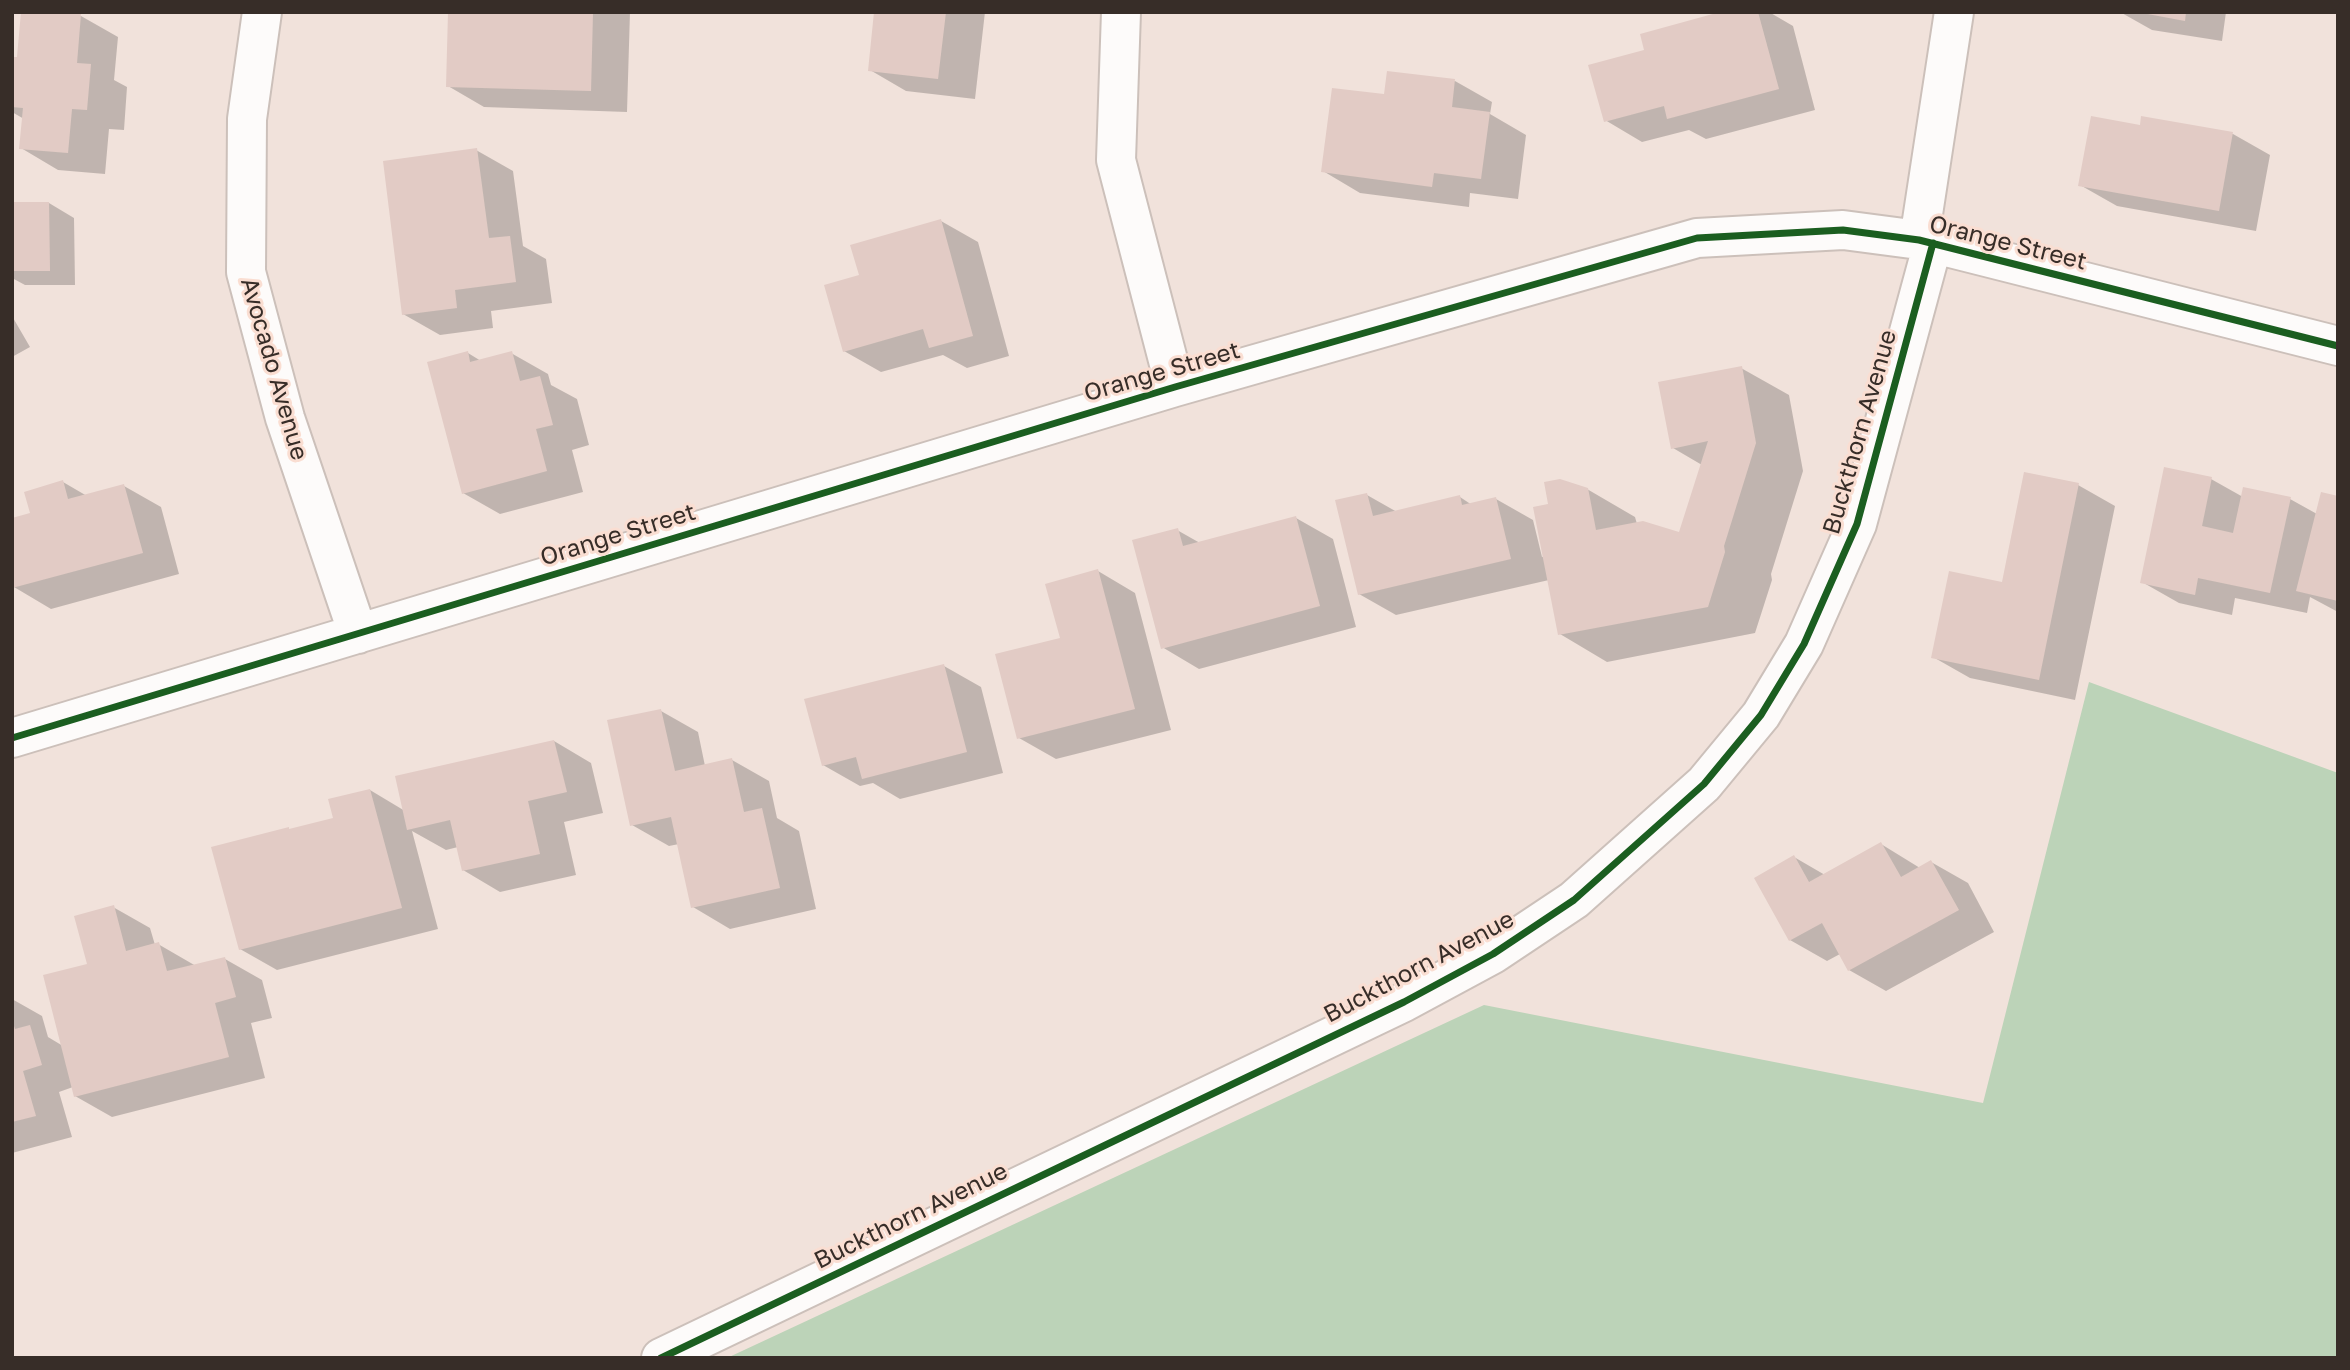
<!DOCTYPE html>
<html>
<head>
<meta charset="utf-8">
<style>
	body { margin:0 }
	#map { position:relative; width:2350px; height:1370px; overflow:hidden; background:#f1e2db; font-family:"Golos Text",sans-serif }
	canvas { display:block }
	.frame { position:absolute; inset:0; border:14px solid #372d28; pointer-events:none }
</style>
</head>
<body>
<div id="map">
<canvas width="2350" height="1370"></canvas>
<div class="frame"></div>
</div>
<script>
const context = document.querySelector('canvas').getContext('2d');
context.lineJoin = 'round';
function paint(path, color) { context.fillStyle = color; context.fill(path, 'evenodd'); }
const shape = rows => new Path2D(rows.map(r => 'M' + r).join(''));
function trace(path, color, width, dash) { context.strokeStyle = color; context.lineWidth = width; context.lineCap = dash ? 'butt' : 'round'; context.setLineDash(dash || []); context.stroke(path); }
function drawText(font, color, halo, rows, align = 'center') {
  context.font = font + ' "Golos Text",sans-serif'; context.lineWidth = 6; context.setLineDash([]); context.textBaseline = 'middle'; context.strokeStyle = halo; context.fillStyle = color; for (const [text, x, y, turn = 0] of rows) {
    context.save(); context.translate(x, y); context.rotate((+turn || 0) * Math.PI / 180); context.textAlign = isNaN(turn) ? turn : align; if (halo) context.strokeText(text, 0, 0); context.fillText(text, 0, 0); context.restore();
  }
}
const green = shape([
	[2089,682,2338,773,2338,1358,727,1358,1484,1005,1983,1103]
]);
const shadow = shape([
	[23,12,81,16,118,37,114,80,127,87,124,130,109,129,105,174,58,170,21,148,24,119,12,112,12,58,19,59],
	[450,12,630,12,627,112,484,107,448,86],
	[876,12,985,12,975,99,906,91,870,70],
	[1727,12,1769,12,1793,26,1815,110,1706,139,1689,130,1642,142,1605,120,1646,51],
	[2120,12,2226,12,2222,41,2152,30],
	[1455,81,1492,102,1490,114,1526,135,1518,199,1470,193,1469,207,1360,193,1323,171,1385,96],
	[2143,118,2233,134,2270,155,2256,231,2117,206,2080,185,2141,127],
	[476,150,513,171,523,246,546,259,552,303,491,311,493,328,440,335,403,314],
	[12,203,49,203,74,218,75,285,25,285,12,278],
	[941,221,978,242,1009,356,967,368,943,355,881,372,844,351,861,276],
	[12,316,30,347,12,357],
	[468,353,481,361,511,353,548,374,551,385,577,399,589,445,572,450,583,492,500,514,463,493],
	[1741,368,1789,395,1803,471,1771,574,1772,580,1755,633,1607,662,1560,634,1549,580,1396,615,1359,594,1367,495,1397,512,1460,497,1472,505,1496,499,1533,520,1542,557,1545,556,1551,505,1587,489,1635,517,1637,524,1680,535,1702,465,1673,448],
	[2211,479,2243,497,2290,499,2317,514,2338,498,2338,612,2310,597,2307,613,2235,598,2232,615,2179,603,2142,582],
	[63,482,87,496,124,486,161,507,179,574,51,609,14,587,32,515],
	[2078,485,2115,506,2075,700,1970,678,1933,657,2003,585],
	[1296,518,1333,539,1356,627,1199,669,1162,647,1177,530,1200,543],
	[1098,571,1135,593,1171,730,1056,759,1019,738,1062,639],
	[944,666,981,687,1003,773,900,799,873,783,860,786,823,765],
	[661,711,698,732,705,766,732,760,769,781,777,818,799,831,816,909,730,929,693,907,679,844,669,846,632,825],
	[554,741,591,763,603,813,564,822,576,875,500,892,463,870,458,847,446,850,412,831,438,929,277,970,240,949,288,828,292,831,335,819,370,790,405,811],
	[1881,844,1920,868,1931,862,1968,883,1994,932,1886,991,1849,970,1840,954,1827,961,1790,940,1794,857,1825,875],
	[113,907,150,928,155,945,158,944,196,966,225,959,262,980,272,1018,251,1023,265,1078,112,1117,75,1096,73,1087,59,1092,72,1137,12,1153,12,999,42,1016,48,1037,63,1046,89,965]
]);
const building = shape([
	[21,12,81,14,77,63,91,64,87,110,72,109,68,153,19,149,23,108,12,107,12,57,17,57],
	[448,12,593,12,591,91,446,87],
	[874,12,946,12,938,79,868,71],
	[1720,12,1758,12,1779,89,1667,119,1664,106,1604,122,1588,65,1644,50,1640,34],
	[2137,12,2186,12,2185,21],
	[1387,71,1455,79,1452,107,1490,112,1481,179,1434,173,1432,187,1321,172,1332,88,1384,94],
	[2091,116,2140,125,2141,116,2233,132,2219,211,2078,186],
	[477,148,489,238,510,236,516,282,455,290,457,308,402,315,383,161],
	[12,202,49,202,50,271,12,271],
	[941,219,973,336,929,348,923,329,843,352,824,285,859,275,850,245],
	[468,351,470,362,512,351,520,381,540,376,553,425,536,429,547,471,462,494,427,362],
	[1742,366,1756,443,1724,546,1725,552,1708,607,1558,635,1533,507,1548,504,1544,482,1560,479,1588,488,1596,530,1643,521,1679,532,1708,441,1671,449,1658,382],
	[2164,467,2212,477,2202,526,2233,533,2243,487,2291,497,2270,593,2198,578,2195,595,2140,583],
	[2024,472,2079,483,2039,680,1931,658,1949,571,2002,582],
	[63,480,68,499,124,484,143,553,12,588,12,518,30,513,24,492],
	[2321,492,2338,496,2338,601,2296,591],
	[1367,493,1373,516,1460,495,1462,505,1496,497,1511,559,1358,595,1335,500],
	[1296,516,1320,606,1161,649,1132,540,1178,528,1183,546],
	[1098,569,1135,709,1017,739,995,654,1060,638,1045,584],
	[944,664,967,752,862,779,856,757,822,766,804,699],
	[661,709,675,771,732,758,744,812,762,808,780,888,691,908,671,817,630,826,607,720],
	[554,740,567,792,528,801,540,854,462,871,450,820,407,830,395,776],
	[370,789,402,908,239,950,211,847,289,827,289,829,333,818,328,799],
	[1881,842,1901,877,1931,860,1959,910,1848,971,1822,923,1789,941,1754,878,1794,855,1809,882],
	[114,905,126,951,159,942,167,971,225,957,236,997,215,1003,229,1057,74,1097,43,975,87,964,74,916],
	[12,1020,15,1029,30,1025,42,1065,23,1071,36,1116,12,1122]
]);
const minor = shape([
	[262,12,247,119,246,272,285,418,358,634],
	[1121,12,1116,160,1175,387],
	[1919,240,1954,12],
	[12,738,1175,387,1697,238,1843,230,1919,240,2338,346],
	[661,1358,1404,1002,1493,954,1574,900,1704,784,1761,715,1804,644,1857,524,1933,243]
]);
const cycleway = shape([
	[12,738,1175,387,1697,238,1843,230,1919,240,2338,346],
	[661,1358,1404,1002,1493,954,1574,900,1704,784,1761,715,1804,644,1857,524,1933,243]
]);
const streetNames = [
	["Orange Street",2008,243,14],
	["Avocado Avenue",274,369,74],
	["Orange Street",1162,372,-16],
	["Buckthorn Avenue",1860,432,-74],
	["Orange Street",618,535,-17],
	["Buckthorn Avenue",1419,967,-28],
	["Buckthorn Avenue",911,1216,-26]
];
paint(green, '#bcd3b8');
paint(shadow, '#0003');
paint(building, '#e2cbc5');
trace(minor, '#ccc0ba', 42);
trace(minor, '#fdfbfa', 38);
trace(cycleway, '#1b5e20', 7);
drawText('24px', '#372d28', '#faded2', streetNames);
</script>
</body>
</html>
